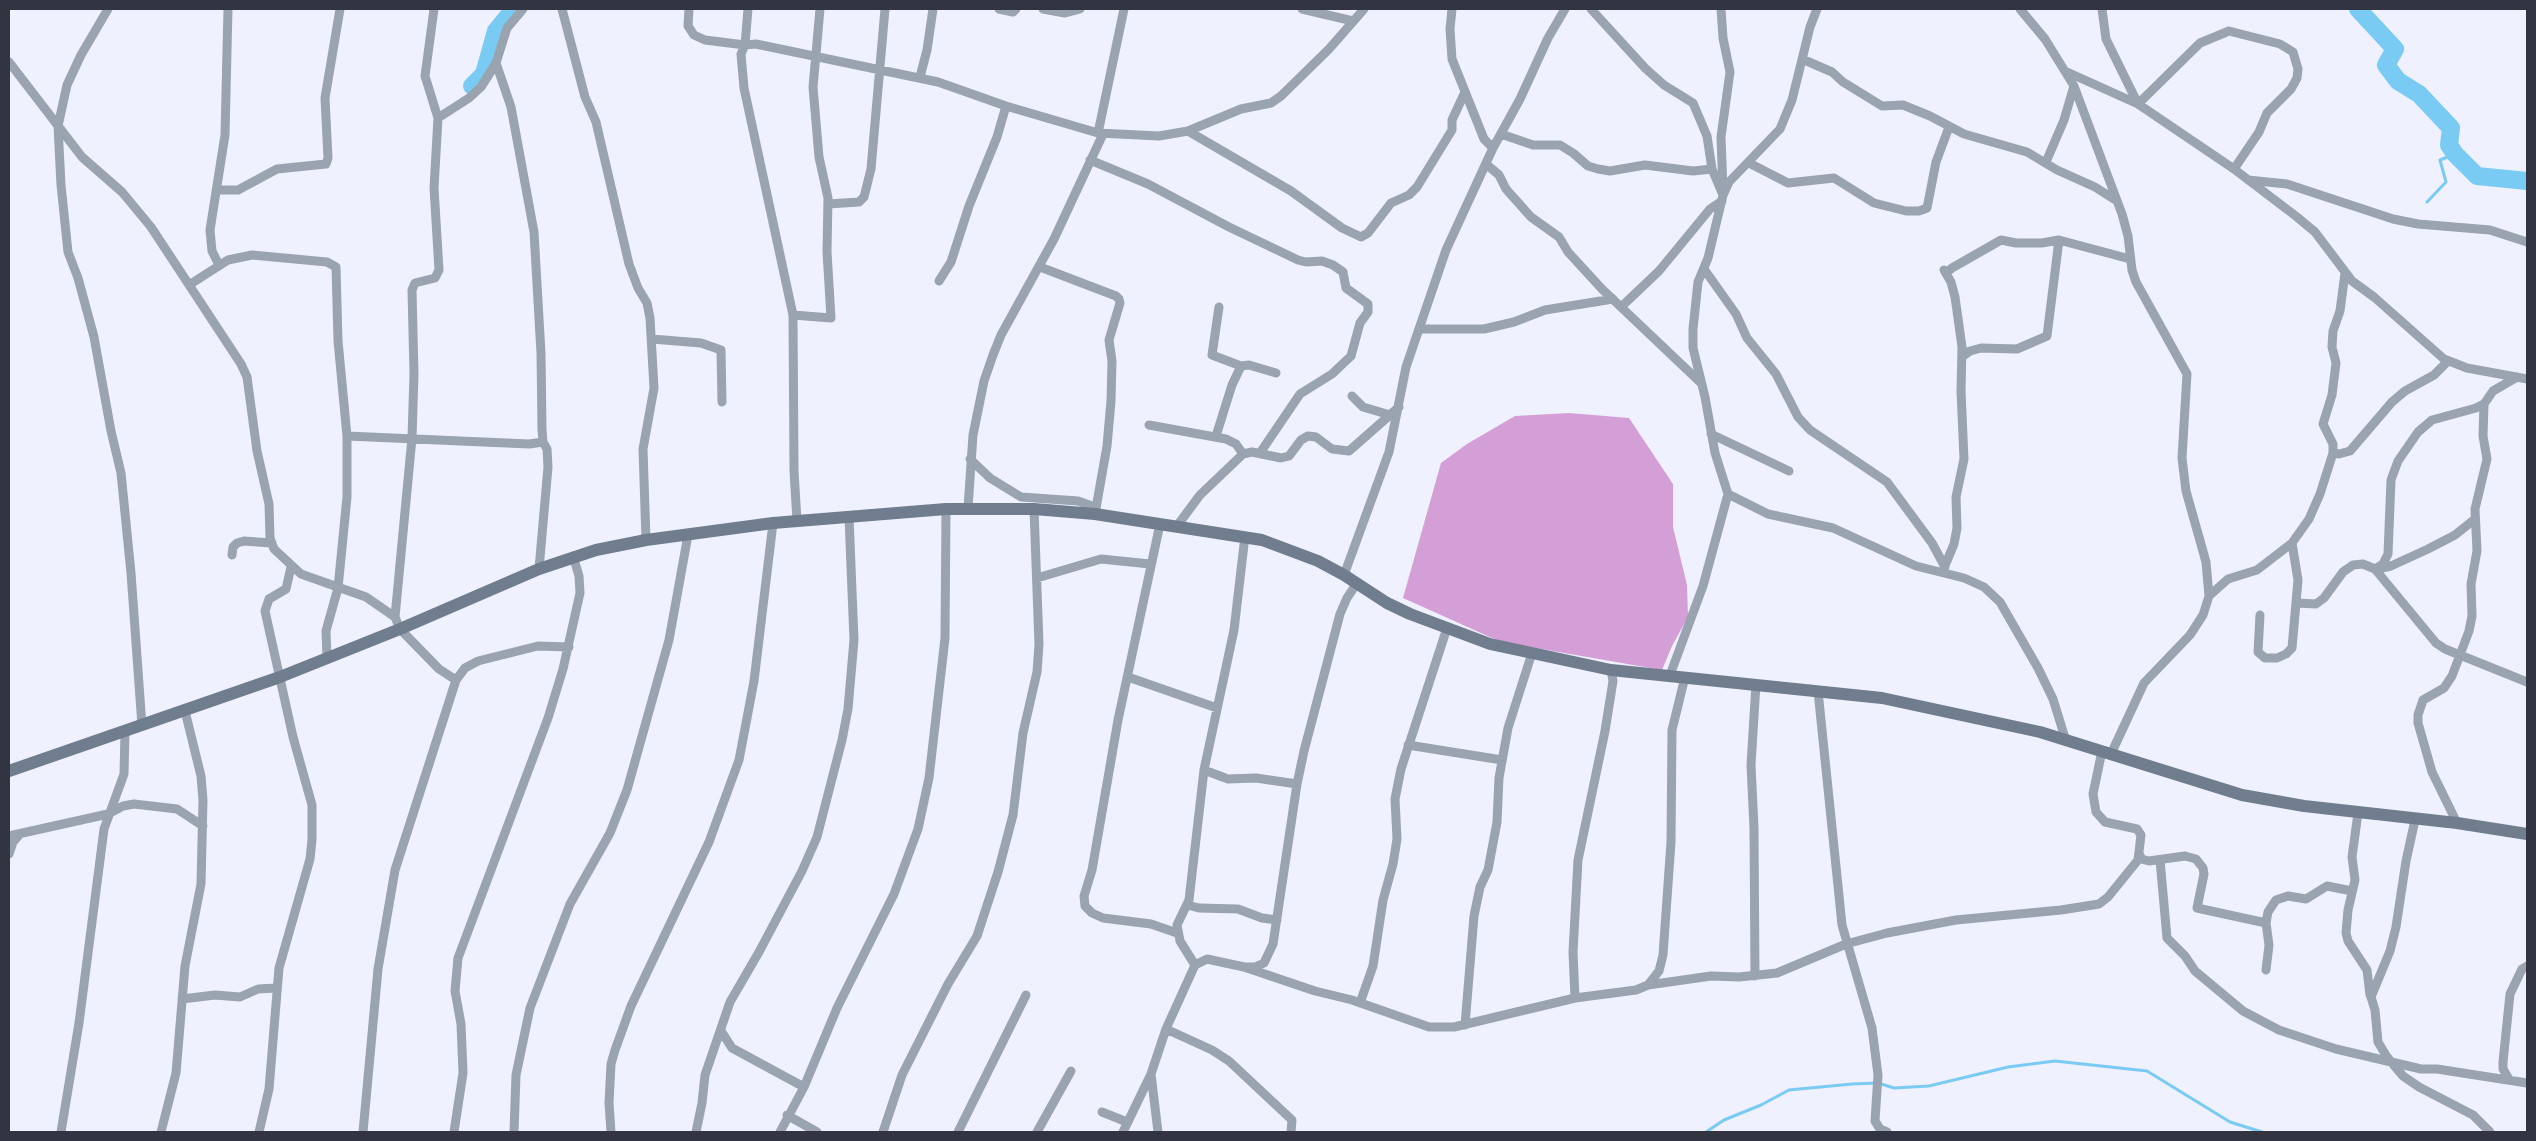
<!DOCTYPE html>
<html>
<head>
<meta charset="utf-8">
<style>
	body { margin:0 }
	#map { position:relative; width:2536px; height:1141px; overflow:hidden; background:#eff1ff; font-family:"Titillium Web",sans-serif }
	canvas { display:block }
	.frame { position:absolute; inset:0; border:10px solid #323441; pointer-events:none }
</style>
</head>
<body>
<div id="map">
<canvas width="2536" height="1141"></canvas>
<div class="frame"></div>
</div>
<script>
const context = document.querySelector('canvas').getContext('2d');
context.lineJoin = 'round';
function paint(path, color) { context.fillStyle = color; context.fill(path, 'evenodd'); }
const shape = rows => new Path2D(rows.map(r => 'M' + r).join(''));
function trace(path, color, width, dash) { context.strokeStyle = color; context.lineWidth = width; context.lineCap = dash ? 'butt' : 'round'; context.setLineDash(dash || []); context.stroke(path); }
const forest = shape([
	[1569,413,1629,418,1673,484,1673,527,1687,585,1688,617,1672,646,1662,670,1501,642,1403,598,1441,463,1467,444,1515,416]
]);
const stream = shape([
	[2427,202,2446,182,2440,160,2455,154],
	[1706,1132,1724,1120,1761,1105,1789,1090,1852,1084,1878,1083,1894,1088,1929,1086,2008,1067,2055,1061,2147,1071,2230,1122,2262,1132]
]);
const river = shape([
	[2358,9,2395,49,2386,65,2398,81,2419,94,2451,128,2449,145,2455,154,2477,176,2527,181],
	[472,86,484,74,496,31,514,9]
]);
const street = shape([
	[108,9,81,55,67,85,58,126,61,185,68,252,78,278,94,337,111,431,121,473,131,573,142,726],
	[434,9,425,76,438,118,434,188,439,270,435,278,415,283,412,290,414,374,412,438,395,617,400,629,439,669,456,680],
	[562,9,585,97,596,122,629,264,638,288,647,303,650,318,654,388,643,449,646,540],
	[689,9,688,26,694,35,705,40,745,45,748,9],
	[999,9,1013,12,1016,9],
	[1043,9,1065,13,1080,9],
	[1302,9,1353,21],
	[1452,9,1450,29,1452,59,1484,139,1493,148],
	[1591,9,1645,68,1664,85,1693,103,1707,136,1712,169,1723,195],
	[1721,9,1723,38,1730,72,1721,137,1723,190],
	[1817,9,1810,27,1792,100,1780,129,1729,182,1723,195,1708,258,1698,282,1693,329,1693,348,1705,397,1715,453,1728,494,1768,514,1833,528,1916,566,1964,578,1984,587,2000,602,2038,668,2053,699,2066,741],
	[2020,9,2045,39,2074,86,2122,214,2128,236,2132,270,2136,282,2187,374,2182,458,2186,491,2206,562,2209,596,2203,615,2190,635,2144,683,2111,754],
	[2102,9,2106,39,2138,104,2200,43,2229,31,2280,44,2293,52,2298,69,2297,78,2291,89,2267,113,2259,132,2234,169],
	[1802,59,1832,72,1843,82,1882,106,1903,105,1930,116,1964,134,2027,152,2057,170,2095,187,2117,201],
	[9,62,82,157,122,192,151,227,241,364,247,377,257,451,269,504,270,538,274,549,301,574,366,597,395,617],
	[496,63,511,107,534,232,541,353,542,430,543,442,547,449,548,467,539,569],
	[2067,72,2138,104,2234,169,2297,217,2315,232,2352,281,2374,297,2444,359,2467,368,2527,379],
	[920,77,927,50,933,9],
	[438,118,469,98,481,87,496,63,507,28,523,9],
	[1188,131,1291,191,1342,228,1361,237,1368,233,1391,203,1409,195,1417,187,1452,130,1452,120,1465,92],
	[1098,133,1124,9],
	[1501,134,1533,145,1560,145,1573,153,1588,166,1598,169,1610,171,1645,165,1693,171,1712,169],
	[1090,160,1148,184,1229,227,1298,260,1306,262,1322,261,1333,265,1343,272,1346,288,1368,304,1368,312,1360,323,1351,356,1332,374,1300,394,1260,453],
	[2046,162,2064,120,2074,86],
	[1749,163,1788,183,1834,178,1874,203,1906,211,1919,211,1927,208,1936,162,1949,127],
	[1486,164,1499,175,1506,189,1531,217,1559,237,1568,252,1602,289,1701,383],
	[2248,180,2287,184,2393,219,2418,224,2490,230,2527,242],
	[217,190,238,190,277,169,326,164,328,158,325,98,340,9],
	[828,204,859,202,864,197,871,169,885,9],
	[219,265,212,251,210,230,225,135,228,9],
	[1040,267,1116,296,1119,299,1120,303,1109,340,1112,361,1111,401,1107,446,1095,514],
	[1704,269,1736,314,1747,338,1776,374,1798,417,1810,430,1887,482,1932,543,1945,567],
	[1944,270,1951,282,1955,297,1962,347,1961,391,1964,459,1956,497,1957,528,1954,544,1944,568],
	[1946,273,1952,268,2001,240,2016,243,2042,243,2059,240,2130,259],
	[939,281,951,262,969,206,997,137,1006,106],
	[189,285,228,260,252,255,327,262,336,267,338,341,347,436,347,497,338,588,326,631,327,659],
	[1219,307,1212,355,1241,366],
	[1621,307,1659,271,1710,209,1722,201],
	[793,315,831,318,827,252,828,198,819,157,813,87,820,9],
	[1419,329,1484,329,1514,322,1545,310,1613,299],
	[652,339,701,343,721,350,722,402],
	[1963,356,1970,351,1981,348,2017,349,2047,336,2059,240],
	[1352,396,1363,407,1390,415],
	[1149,425,1226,439,1236,444,1243,454],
	[1711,434,1789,471],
	[347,436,529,444,543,442],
	[1216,436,1232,385,1241,366,1249,365,1276,373],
	[2333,453,2339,454,2350,451,2392,402,2405,391,2434,375,2448,361],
	[970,459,990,478,1021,497,1078,501,1095,507],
	[968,508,973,435,984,381,993,355,1001,335,1054,239,1103,134],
	[797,521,794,471,793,315,744,88,741,54,745,45,756,44,938,82,1006,106,1098,133,1159,136,1188,131,1241,109,1271,103,1281,96,1329,49,1364,9],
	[1160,524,1118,720,1092,870,1084,896,1085,906,1092,913,1103,918,1151,924,1177,933],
	[1177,526,1200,495,1243,454,1252,452,1281,458,1289,456,1301,440,1308,436,1316,437,1332,449,1349,451,1399,407],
	[232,555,233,547,237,543,244,541,271,543],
	[2375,569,2383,564,2388,554,2391,480,2398,461,2418,432,2432,420,2476,408,2484,404],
	[2378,569,2391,566,2428,549,2455,535,2475,519],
	[1344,575,1389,452,1406,367,1446,250,1493,148,1520,99,1548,38,1565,9],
	[1037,578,1101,559,1150,564],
	[2209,596,2228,579,2257,570,2292,543,2309,519,2320,494,2333,453,2333,444,2323,424,2332,395,2336,363,2332,347,2333,331,2340,311,2345,273],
	[2297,603,2316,604,2324,598,2343,572,2353,565,2363,564,2375,569,2384,580,2436,643,2445,649,2527,682],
	[2260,615,2258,652,2265,658,2277,658,2286,654,2292,648,2298,580,2292,543],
	[1670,675,1703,586,1728,494],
	[1128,677,1217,708],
	[1818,691,1842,925,1872,1028,1878,1075,1875,1121,1880,1129,1887,1132],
	[1408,745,1502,760],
	[1204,770,1228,779,1256,778,1297,784],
	[2358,813,2352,857,2355,880,2348,910,2346,933,2348,941,2367,970,2370,995],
	[2415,820,2406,861,2396,927,2390,951,2371,997,2375,1010,2378,1042,2387,1057,2403,1076,2419,1087,2473,1115,2490,1132],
	[2457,823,2432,772,2418,723,2418,715,2423,700,2444,688,2452,676,2469,631,2472,616,2471,584,2477,551,2475,509,2487,459,2483,436,2484,404,2493,391,2517,377],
	[9,836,108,814,123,806,134,804,177,809,203,826],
	[9,854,13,842,20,834],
	[2140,855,2141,859,2149,861,2185,856,2196,859,2203,868,2204,874,2197,908,2266,923],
	[2160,860,2167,938,2185,956,2195,971,2243,1011,2279,1030,2336,1049,2421,1069,2437,1069,2527,1083],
	[1187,905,1199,908,1238,909,1262,918,1277,920],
	[1195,965,1180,941,1177,925,1189,900,1204,770,1234,630,1245,536],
	[1244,967,1315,991,1352,1000,1429,1027,1454,1027,1575,998,1636,990,1648,985,1659,971,1663,955,1671,842,1672,730,1685,677],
	[2266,970,2269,945,2266,923,2268,912,2276,900,2288,896,2306,899,2327,886,2352,891],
	[1755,976,1754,828,1751,765,1756,684],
	[1648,985,1711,976,1739,977,1777,973,1846,944,1887,933,1956,920,2061,910,2099,904,2108,897,2138,860,2141,835,2137,829,2105,822,2096,812,2093,794,2102,751],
	[1575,998,1573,952,1578,860,1605,731,1613,681,1611,670],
	[182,999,215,995,240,997,258,989,276,988],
	[1360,1003,1373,966,1383,900,1393,864,1397,839,1395,799,1401,769,1447,628],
	[1465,1025,1474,916,1480,887,1488,870,1497,822,1499,778,1508,728,1532,653],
	[1166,1029,1212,1050,1229,1061,1292,1120,1291,1132],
	[721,1031,732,1048,804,1087],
	[2509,1079,2503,1069,2503,1062,2510,994,2522,969,2527,966],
	[1102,1112,1127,1122],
	[787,1115,817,1132],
	[61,1132,79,1023,104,829,124,774,125,732],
	[161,1132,176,1073,185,966,201,884,203,800,201,776,185,711],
	[259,1132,269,1089,279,968,310,859,312,840,312,805,293,737,265,611,269,599,286,589,291,567],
	[363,1132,378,969,395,870,456,680,465,668,478,661,538,646,569,647],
	[454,1132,463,1073,461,1024,455,991,458,958,548,718,563,669,580,593,579,576,573,556],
	[514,1132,516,1075,530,1008,570,904,610,833,627,790,669,640,688,535],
	[611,1132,609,1103,611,1064,615,1050,631,1006,709,842,739,760,754,681,773,523],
	[696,1132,702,1103,705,1075,730,1002,759,952,802,871,817,837,842,740,848,709,854,640,849,517],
	[780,1132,804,1087,837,1008,894,894,918,829,929,778,945,638,946,509],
	[883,1132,902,1075,948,984,977,936,998,872,1013,815,1023,733,1037,672,1039,644,1034,509],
	[958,1132,1026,995],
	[1037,1132,1071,1071],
	[1123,1132,1151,1074],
	[1158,1132,1151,1074,1166,1029,1195,965,1207,959,1244,967,1255,967,1264,963,1273,944,1297,784,1304,751,1340,614,1347,598,1357,583]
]);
const secondary = shape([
	[9,771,280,677,400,629,539,569,596,550,646,540,773,523,946,509,1034,509,1095,514,1262,540,1318,561,1344,575,1387,603,1410,614,1490,644,1532,653,1611,670,1882,698,2040,732,2242,795,2304,806,2457,823,2527,834]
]);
paint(forest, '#d49ed6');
trace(stream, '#7acbf3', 3);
trace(river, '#7acbf3', 18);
trace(street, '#9aa3b0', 9);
trace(secondary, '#6f7d8f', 12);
</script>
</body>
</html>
